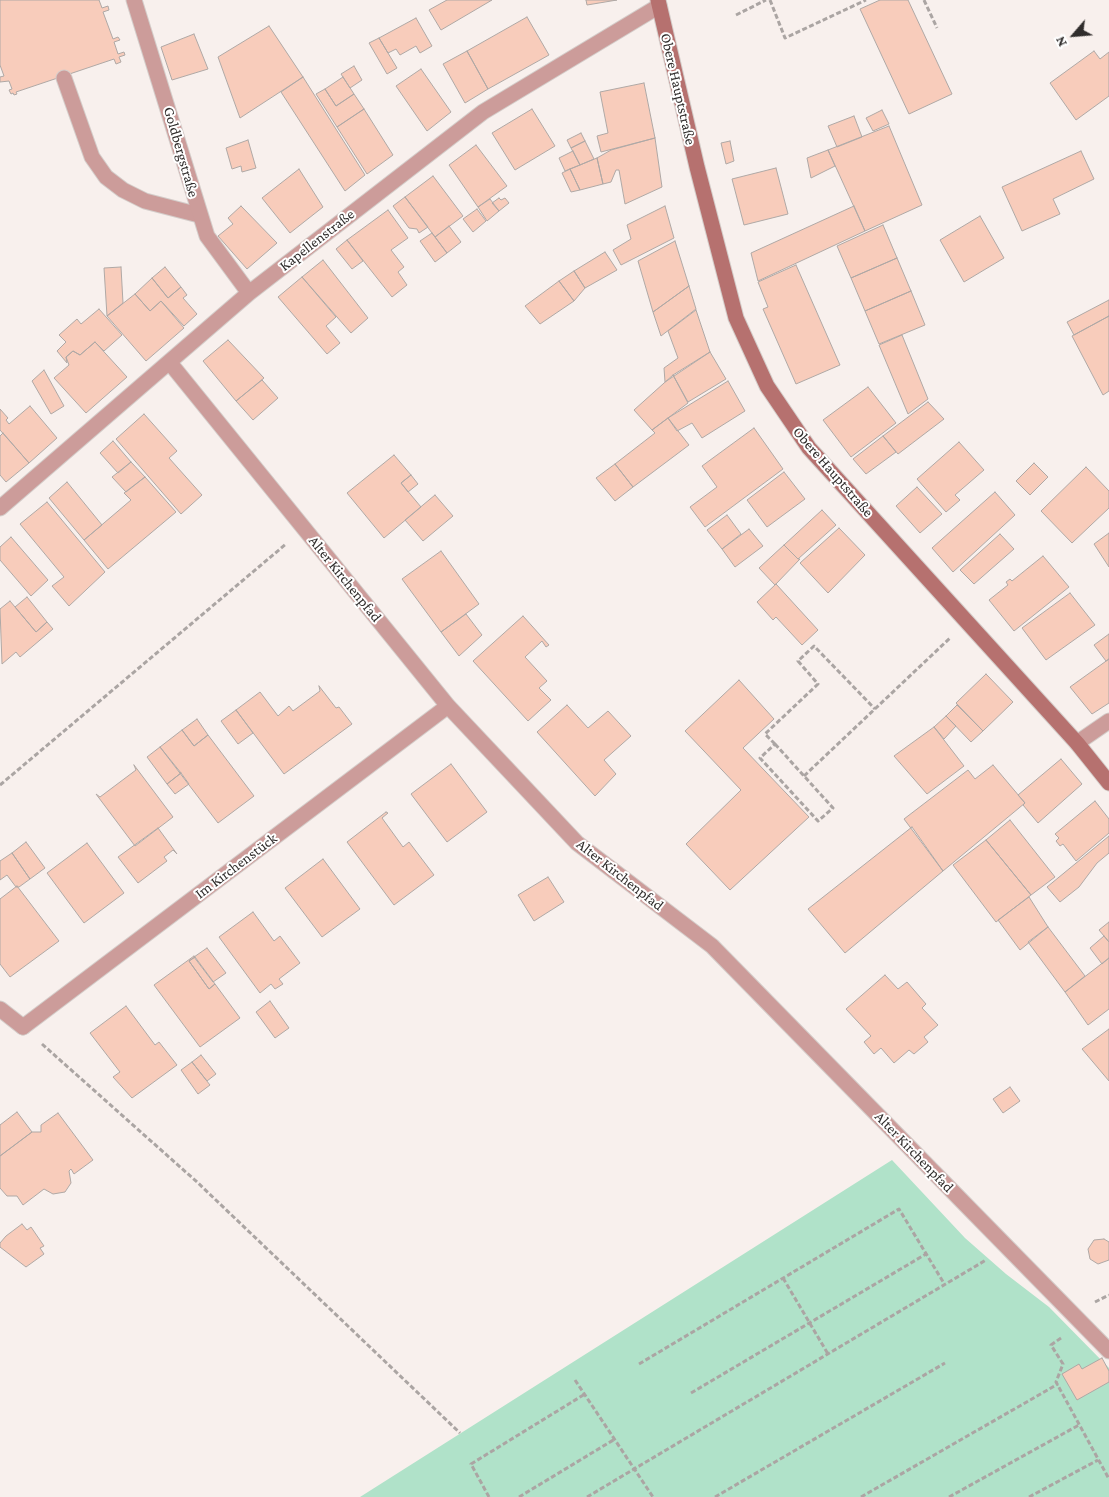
<!DOCTYPE html>
<html>
<head>
<meta charset="utf-8">
<style>
	body { margin:0 }
	#map { position:relative; width:1109px; height:1497px; overflow:hidden; background:#f8f0ed; font-family:"Crimson Pro",serif }
	canvas { display:block }
	.north { position:absolute; left:1049px; top:10px; width:50px; height:50px; -webkit-text-stroke:4px #fff; paint-order:stroke; rotate:243deg; font-size:14px; font-weight:700; line-height:20px; text-align:center; color:#302d2c }
	.north::after { content:''; display:block; margin:auto; width:18px; height:22px; background:#302d2c; clip-path:polygon(50% 0,100% 100%,50% 72%,0 100%) }
</style>
</head>
<body>
<div id="map">
<canvas width="1109" height="1497"></canvas>
<div class="north">N</div>
</div>
<script>
const context = document.querySelector('canvas').getContext('2d');
context.lineJoin = 'round';
function paint(path, color) { context.fillStyle = color; context.fill(path, 'evenodd'); }
const shape = rows => new Path2D(rows.map(r => 'M' + r).join(''));
function trace(path, color, width, dash) { context.strokeStyle = color; context.lineWidth = width; context.lineCap = dash ? 'butt' : 'round'; context.setLineDash(dash || []); context.stroke(path); }
function drawText(font, color, halo, rows, align = 'center') {
  context.font = font + ' "Crimson Pro",serif'; context.lineWidth = 4; context.setLineDash([]); context.textBaseline = 'middle'; context.strokeStyle = halo; context.fillStyle = color; for (const [text, x, y, turn = 0] of rows) {
    context.save(); context.translate(x, y); context.rotate((+turn || 0) * Math.PI / 180); context.textAlign = isNaN(turn) ? turn : align; if (halo) context.strokeText(text, 0, 0); context.fillText(text, 0, 0); context.restore();
  }
}
const green = shape([
	[892,1160,965,1238,1006,1274,1049,1307,1109,1368,1109,1497,360,1497]
]);
const building = shape([
	[0,0,99,0,102,8,108,6,109,10,103,12,113,39,118,37,120,40,114,42,118,54,124,52,125,55,119,57,121,62,116,64,114,59,16,92,17,94,14,95,13,93,11,94,9,90,12,89,9,81,0,82,0,77,4,76,0,65,0,0],
	[447,0,492,0,441,30,429,10,447,0],
	[586,0,617,0,587,5,586,0],
	[880,0,908,0,952,94,909,114,860,9,880,0],
	[527,17,549,55,488,89,467,51,527,17],
	[416,18,432,46,420,53,416,46,400,55,396,49,388,53,379,38,416,18],
	[269,26,303,77,240,118,218,57,269,26],
	[194,34,208,69,172,80,161,47,194,34],
	[379,38,397,68,387,74,369,43,379,38],
	[467,51,488,89,465,103,443,64,467,51],
	[1094,51,1100,59,1109,52,1109,96,1076,120,1050,83,1094,51],
	[354,66,362,80,350,88,341,74,354,66],
	[421,69,451,112,427,131,396,86,421,69],
	[303,77,365,175,345,191,281,92,303,77],
	[343,77,354,94,336,106,325,89,343,77],
	[644,83,655,138,601,152,597,136,608,133,600,92,644,83],
	[325,89,336,106,354,94,364,109,337,127,316,94,325,89],
	[364,109,393,155,367,174,337,127,364,109],
	[532,109,555,146,515,170,492,133,532,109],
	[882,110,889,124,873,131,866,118,882,110],
	[854,116,862,137,837,147,828,126,854,116],
	[889,126,922,205,865,231,828,150,889,126],
	[581,133,585,141,571,148,567,140,581,133],
	[655,138,662,187,625,204,619,170,616,170,611,182,603,184,597,158,611,150,655,138],
	[248,140,256,168,242,172,241,166,232,169,226,148,248,140],
	[585,141,594,159,580,165,571,148,585,141],
	[730,141,734,161,726,164,721,143,730,141],
	[476,145,507,186,478,207,449,165,476,145],
	[828,150,835,166,811,178,807,158,828,150],
	[573,151,580,165,565,171,559,158,573,151],
	[1081,151,1094,179,1053,199,1060,214,1022,231,1002,187,1081,151],
	[597,158,603,184,580,190,570,169,597,158],
	[776,168,788,214,744,225,732,179,776,168],
	[299,169,323,207,290,233,262,198,299,169],
	[570,169,580,190,571,192,562,173,570,169],
	[433,176,463,216,435,237,405,197,433,176],
	[405,197,428,227,419,233,417,229,409,228,393,206,405,197],
	[499,198,501,200,505,198,509,203,499,211,492,203,499,198],
	[490,199,499,211,487,221,478,207,490,199],
	[241,206,277,243,247,269,218,236,233,224,228,218,241,206],
	[665,206,674,238,621,265,613,250,631,239,627,225,665,206],
	[854,206,865,231,758,281,751,253,854,206],
	[477,209,486,221,473,232,463,219,477,209],
	[388,210,408,238,391,250,404,267,398,272,407,285,392,297,347,240,388,210],
	[980,216,1004,258,964,282,940,240,980,216],
	[883,225,897,258,851,278,837,246,883,225],
	[449,226,461,242,447,253,435,237,449,226],
	[432,233,447,253,435,262,420,241,432,233],
	[347,240,363,261,352,269,336,249,347,240],
	[675,241,689,286,653,312,638,261,675,241],
	[605,252,617,270,585,288,574,271,605,252],
	[897,258,911,291,865,311,851,278,897,258],
	[323,260,368,318,351,333,302,277,323,260],
	[796,265,840,365,796,384,763,309,768,307,758,282,796,265],
	[121,267,123,303,107,316,104,268,121,267],
	[165,267,181,287,168,298,152,278,165,267],
	[574,271,585,288,574,301,559,281,574,271],
	[302,277,336,317,326,326,340,343,327,354,278,297,302,277],
	[152,278,168,298,181,287,187,295,183,298,197,314,184,326,161,301,150,311,135,294,152,278],
	[559,281,574,301,540,324,525,306,559,281],
	[689,286,696,309,661,336,653,312,689,286],
	[911,291,925,325,879,344,865,311,911,291],
	[135,294,150,311,161,301,184,328,146,361,107,316,135,294],
	[1109,300,1109,316,1074,335,1067,322,1109,300],
	[99,309,122,335,104,351,95,342,80,355,73,351,66,357,67,363,57,351,66,342,59,335,77,319,81,324,99,309],
	[696,310,710,352,665,382,664,368,678,358,668,331,696,310],
	[1109,316,1109,391,1103,395,1072,336,1109,316],
	[902,335,928,399,908,414,879,345,902,335],
	[228,340,264,378,236,401,203,361,228,340],
	[95,342,127,377,86,413,54,378,69,365,66,357,73,351,80,355,95,342],
	[710,352,726,379,688,402,673,375,710,352],
	[44,370,64,406,51,414,32,381,44,370],
	[673,375,688,403,652,430,634,410,673,375],
	[262,380,278,398,253,420,236,401,262,380],
	[728,381,745,411,702,438,692,423,677,431,668,418,728,381],
	[868,387,896,423,851,457,823,420,868,387],
	[928,402,944,419,898,454,883,436,928,402],
	[30,406,57,438,29,463,0,430,0,409,8,418,6,420,9,424,30,406],
	[144,414,177,451,169,458,202,495,181,514,116,439,144,414],
	[668,418,689,445,633,487,615,464,655,433,652,430,668,418],
	[754,428,783,469,705,527,690,507,717,487,702,466,754,428],
	[3,433,29,463,6,482,0,475,0,436,3,433],
	[883,436,896,452,866,474,853,459,883,436],
	[113,441,131,462,118,473,100,453,113,441],
	[959,442,984,470,955,495,960,500,946,512,917,479,959,442],
	[394,455,411,475,401,483,421,507,384,538,347,493,394,455],
	[131,462,145,477,126,492,112,477,131,462],
	[1034,463,1048,477,1030,495,1016,481,1034,463],
	[615,464,633,487,615,501,596,478,615,464],
	[1086,467,1109,491,1109,508,1072,543,1041,511,1086,467],
	[784,472,805,499,767,527,747,500,784,472],
	[411,475,418,484,408,492,401,483,411,475],
	[145,477,176,512,108,569,84,540,131,500,124,493,145,477],
	[67,482,102,525,84,540,49,498,67,482],
	[917,487,942,514,920,533,896,506,917,487],
	[995,492,1015,515,953,572,932,548,995,492],
	[435,495,453,516,423,541,405,520,435,495],
	[47,502,105,572,69,606,52,586,64,577,20,524,47,502],
	[822,510,836,525,798,559,784,545,822,510],
	[727,515,741,534,722,549,707,530,727,515],
	[839,528,865,555,828,593,800,563,839,528],
	[749,529,763,546,735,567,722,549,749,529],
	[1109,533,1109,567,1094,544,1109,533],
	[1000,534,1014,549,974,584,960,570,1000,534],
	[11,537,48,580,31,596,0,560,0,547,11,537],
	[784,545,798,559,800,559,775,585,759,568,784,545],
	[441,551,479,604,441,632,402,579,441,551],
	[1043,556,1069,587,1014,631,989,600,1008,585,1006,582,1010,579,1012,581,1043,556],
	[776,584,818,630,802,645,776,617,773,620,757,602,776,584],
	[1070,593,1095,625,1046,660,1022,628,1070,593],
	[27,597,47,622,36,632,15,607,27,597],
	[10,601,36,632,47,622,53,629,20,657,16,652,2,664,0,609,10,601],
	[466,614,482,635,459,656,441,632,466,614],
	[523,616,549,645,546,647,542,641,525,657,547,681,539,688,551,700,528,721,473,661,523,616],
	[1109,634,1109,659,1106,661,1094,645,1109,634],
	[1109,659,1109,703,1092,714,1070,687,1109,659],
	[986,674,1013,702,983,731,956,703,986,674],
	[739,680,774,719,743,748,809,817,730,890,686,844,741,790,685,731,739,680],
	[319,686,336,708,339,707,352,724,284,774,236,710,260,692,278,716,289,706,293,711,320,691,319,686],
	[567,705,588,728,608,711,631,736,604,760,616,774,595,796,537,732,567,705],
	[957,705,983,731,971,742,946,716,957,705],
	[236,710,253,733,238,744,221,721,236,710],
	[946,716,956,726,944,739,934,727,946,716],
	[197,719,208,735,194,746,182,730,197,719],
	[934,727,964,766,927,794,894,756,934,727],
	[182,730,194,746,208,735,254,796,218,823,160,747,182,730],
	[160,747,181,773,167,784,147,757,160,747],
	[1061,759,1082,784,1038,823,1023,805,1025,803,1018,795,1061,759],
	[451,764,487,812,447,842,411,794,451,764],
	[134,765,173,817,135,846,96,794,100,797,136,770,134,765],
	[993,765,1025,803,943,871,904,819,968,770,975,779,993,765],
	[181,773,189,784,175,794,167,784,181,773],
	[1095,801,1109,819,1109,833,1076,861,1063,844,1060,846,1056,841,1059,838,1055,834,1095,801],
	[386,812,388,813,382,818,403,847,409,842,434,875,394,905,347,842,386,812],
	[1010,820,1055,877,1031,895,986,840,1010,820],
	[912,827,943,871,845,953,808,909,912,827],
	[158,828,177,854,173,850,164,857,167,861,138,883,118,857,158,828],
	[1109,836,1109,853,1097,863,1079,887,1060,902,1047,887,1109,836],
	[986,840,1031,895,996,922,953,865,986,840],
	[26,842,45,868,30,879,12,853,26,842],
	[87,843,124,893,84,923,47,873,87,843],
	[12,853,30,879,19,887,16,887,7,875,0,880,0,861,12,853],
	[323,859,360,909,322,937,285,888,323,859],
	[548,877,564,902,534,921,518,895,548,877],
	[17,886,59,941,10,977,0,964,0,899,17,886],
	[1029,897,1048,927,1020,950,998,920,1029,897],
	[253,912,274,941,280,936,300,963,279,979,283,984,275,989,271,984,260,993,219,937,253,912],
	[1109,922,1109,942,1099,930,1109,922],
	[1048,927,1085,976,1065,992,1028,942,1048,927],
	[1104,936,1109,942,1109,958,1102,964,1090,948,1104,936],
	[207,948,226,973,213,982,194,957,207,948],
	[194,956,195,957,189,961,209,989,215,984,240,1018,200,1047,154,985,194,956],
	[195,957,215,984,209,989,189,961,195,957],
	[1109,958,1109,1009,1088,1025,1065,992,1109,958],
	[885,975,898,989,907,982,926,1004,922,1008,938,1025,924,1037,928,1042,914,1054,909,1050,894,1063,881,1048,874,1054,864,1042,871,1036,846,1009,885,975],
	[270,1001,289,1028,275,1038,256,1012,270,1001],
	[126,1006,155,1045,159,1042,177,1065,132,1098,113,1077,120,1072,90,1033,126,1006],
	[1109,1029,1109,1081,1082,1049,1109,1029],
	[201,1055,216,1074,207,1081,192,1062,201,1055],
	[192,1062,210,1085,198,1094,181,1070,192,1062],
	[1010,1087,1020,1101,1003,1113,993,1099,1010,1087],
	[17,1112,32,1132,0,1156,0,1125,17,1112],
	[58,1113,93,1160,74,1174,71,1169,69,1171,71,1183,65,1192,53,1194,44,1189,23,1205,17,1196,7,1196,0,1188,0,1156,32,1132,41,1132,41,1125,58,1113],
	[22,1224,27,1230,31,1227,44,1246,40,1248,44,1254,26,1267,0,1247,0,1243,6,1236,22,1224],
	[1104,1239,1109,1242,1109,1260,1098,1264,1090,1259,1088,1249,1094,1240,1104,1239],
	[1102,1358,1109,1371,1109,1382,1077,1400,1062,1374,1079,1364,1082,1369,1102,1358]
]);
const path = shape([
	[770,0,785,38,866,0],
	[924,0,937,28],
	[736,15,766,0],
	[775,744,765,734,818,684,798,661,814,646,875,709],
	[775,744,833,808,818,821,760,758,775,744],
	[804,776,950,638],
	[0,785,286,544],
	[42,1044,197,1182,460,1433],
	[783,1278,828,1354],
	[1095,1302,1109,1295],
	[1061,1338,1051,1345,1063,1364,1056,1382,1109,1479],
	[639,1364,899,1209,945,1285],
	[575,1380,653,1497],
	[691,1393,926,1254],
	[489,1497,471,1464,585,1394],
	[519,1497,615,1439],
	[587,1497,986,1260],
	[715,1497,945,1363],
	[861,1497,1058,1384],
	[949,1497,1079,1425],
	[1029,1497,1098,1460]
]);
const lane = shape([
	[64,78,92,157,106,177,123,190,145,201,199,215],
	[0,1009,23,1027]
]);
const street = shape([
	[134,0,207,236,249,293],
	[170,363,448,706,577,843,712,946,1109,1351],
	[0,508,249,293,483,112,659,6],
	[1077,743,1109,721],
	[23,1027,448,706]
]);
const secondary = shape([
	[658,0,697,167,736,318,767,386,809,448,1077,743,1109,783]
]);
const streetNames = [
	["Obere Hauptstraße",678,89,77],
	["Goldbergstraße",181,152,74],
	["Kapellenstraße",317,240,-38],
	["Obere Hauptstraße",833,472,49],
	["Alter Kirchenpfad",345,579,51],
	["Im Kirchenstück",236,866,-37],
	["Alter Kirchenpfad",620,875,38],
	["Alter Kirchenpfad",914,1152,46]
];
paint(green, '#b0e2c9');
paint(building, '#f8ccbb');
trace(building, '#afa8a5', 1);
trace(lane, '#d4cdca', 17);
trace(street, '#d4cdca', 17);
trace(secondary, '#d4cdca', 17);
trace(path, '#aba5a3', 3, [5, 2.5]);
trace(lane, '#cc9c9a', 15);
trace(street, '#cc9c9a', 15);
trace(secondary, '#b6716f', 15);
drawText('15px', '#302d2c', '#fff', streetNames);
</script>
</body>
</html>
